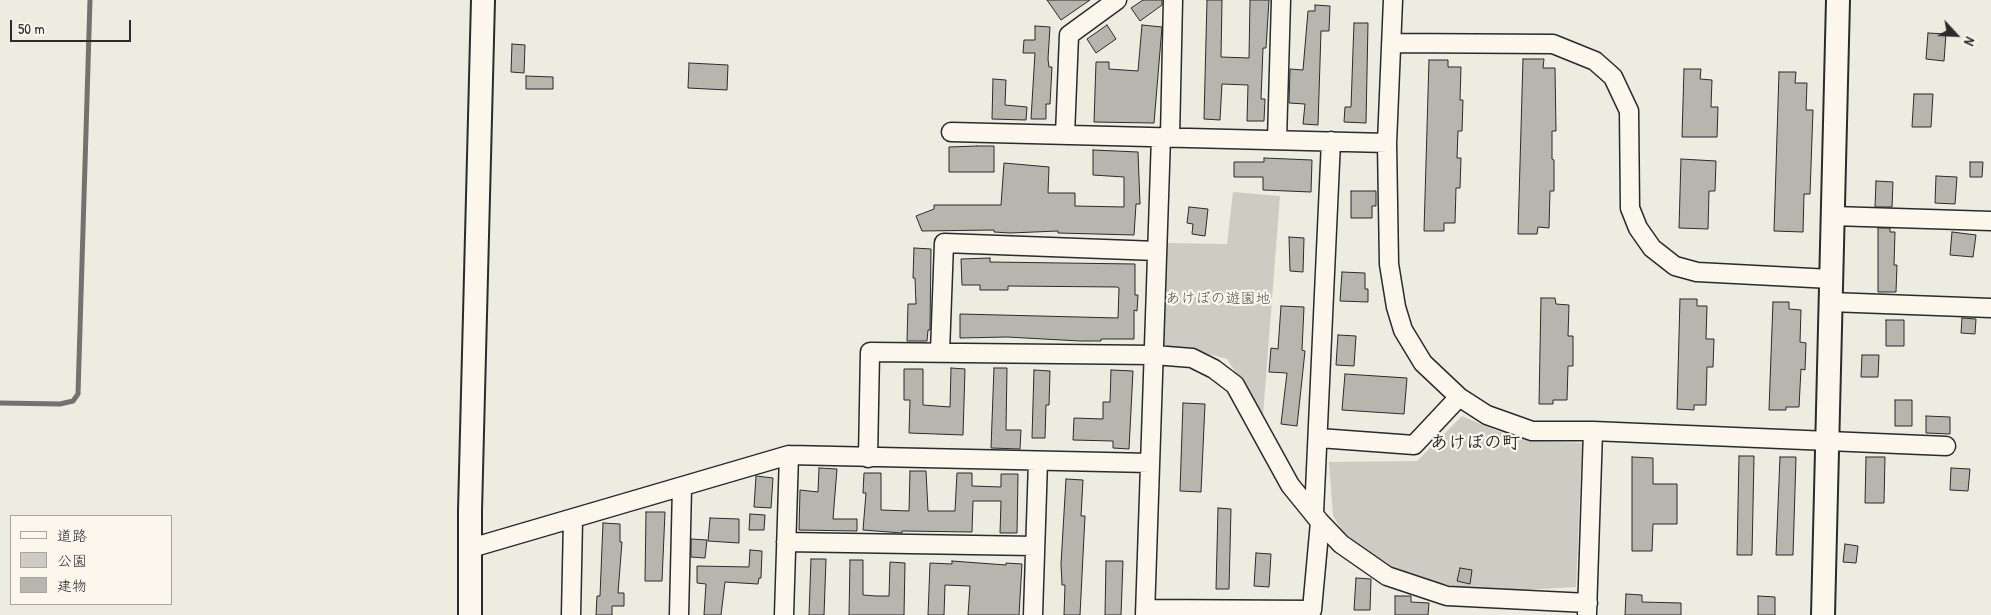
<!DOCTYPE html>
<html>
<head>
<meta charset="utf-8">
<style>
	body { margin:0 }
	#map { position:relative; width:1991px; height:615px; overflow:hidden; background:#eeebe0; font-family:"Patrick Hand","Klee One",sans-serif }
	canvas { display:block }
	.legend { position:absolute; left:10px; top:515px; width:162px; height:90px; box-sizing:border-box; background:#fbf7ec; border:1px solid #a8a59f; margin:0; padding:6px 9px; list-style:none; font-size:15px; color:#2b2b2b }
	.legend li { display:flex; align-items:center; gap:10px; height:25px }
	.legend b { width:25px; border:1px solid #a8a59f }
	.north { position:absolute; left:1931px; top:10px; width:50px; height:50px; -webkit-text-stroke:4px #fbf7ec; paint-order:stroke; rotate:115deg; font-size:14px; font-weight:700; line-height:20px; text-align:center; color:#2b2b2b }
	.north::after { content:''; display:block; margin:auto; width:18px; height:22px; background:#2b2b2b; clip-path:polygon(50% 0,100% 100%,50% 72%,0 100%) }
	.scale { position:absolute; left:10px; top:20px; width:121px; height:22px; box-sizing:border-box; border:2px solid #2b2b2b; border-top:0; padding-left:6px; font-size:15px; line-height:18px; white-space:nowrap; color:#2b2b2b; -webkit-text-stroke:4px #fbf7ec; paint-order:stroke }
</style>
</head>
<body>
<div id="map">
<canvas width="1991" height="615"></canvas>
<ul class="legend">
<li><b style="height:6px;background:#fbf7ec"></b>道路</li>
<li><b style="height:14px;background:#cecbc2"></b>公園</li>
<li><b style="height:14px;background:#b8b5ae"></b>建物</li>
</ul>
<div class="north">N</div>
<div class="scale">50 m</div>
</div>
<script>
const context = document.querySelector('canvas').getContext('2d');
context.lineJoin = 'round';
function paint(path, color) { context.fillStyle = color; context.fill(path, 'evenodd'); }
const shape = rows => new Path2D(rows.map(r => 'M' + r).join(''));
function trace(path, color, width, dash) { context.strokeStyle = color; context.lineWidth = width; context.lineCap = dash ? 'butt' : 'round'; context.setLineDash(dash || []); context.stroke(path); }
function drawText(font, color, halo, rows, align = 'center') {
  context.font = font + ' "Patrick Hand","Klee One",sans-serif'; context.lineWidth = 4.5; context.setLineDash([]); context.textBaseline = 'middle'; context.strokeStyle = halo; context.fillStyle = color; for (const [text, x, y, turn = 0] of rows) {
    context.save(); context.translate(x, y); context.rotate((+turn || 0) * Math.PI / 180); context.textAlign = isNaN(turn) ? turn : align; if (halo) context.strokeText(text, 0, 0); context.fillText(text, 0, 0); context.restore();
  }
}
const green = shape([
	[1233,192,1280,196,1263,415,1227,359,1192,350,1161,346,1167,243,1227,244],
	[1462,416,1497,431,1532,441,1582,443,1576,587,1486,592,1428,581,1374,561,1342,530,1333,516,1329,462,1417,461]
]);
const stream = shape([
	[0,403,60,404,73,401,78,394,90,0]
]);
const building = shape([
	[1047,0,1090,0,1061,20,1047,0],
	[1143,0,1162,0,1162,5,1140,21,1131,8,1143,0],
	[1207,0,1222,0,1221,57,1249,58,1250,0,1269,0,1266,48,1263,48,1261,99,1265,99,1264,121,1247,121,1248,85,1222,84,1220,120,1204,119,1207,0],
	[1315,5,1330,6,1329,31,1321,31,1318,125,1303,124,1305,104,1289,103,1290,69,1303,70,1308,11,1315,11,1315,5],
	[1354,23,1368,23,1366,123,1344,122,1345,107,1351,107,1354,23],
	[1107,25,1116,39,1096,53,1087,39,1107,25],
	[1142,25,1162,27,1154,123,1094,122,1096,62,1109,62,1109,69,1138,71,1142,25],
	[1035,26,1050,27,1048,59,1049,67,1052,67,1050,104,1046,104,1046,119,1031,119,1035,53,1023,53,1024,40,1035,40,1035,26],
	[1928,33,1946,34,1944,61,1926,59,1928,33],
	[512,44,525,45,524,73,511,72,512,44],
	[1523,59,1544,59,1543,68,1555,68,1556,131,1552,131,1552,159,1554,160,1554,191,1550,191,1549,228,1538,227,1537,234,1518,234,1523,59],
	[1429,60,1448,60,1448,67,1461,67,1460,100,1463,100,1462,131,1458,131,1457,158,1461,158,1460,188,1456,188,1455,223,1444,223,1444,231,1424,231,1429,60],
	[689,63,728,65,727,90,688,88,689,63],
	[1684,69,1701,69,1700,79,1712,80,1711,107,1718,107,1717,137,1682,137,1684,69],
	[1779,72,1796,72,1795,83,1807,83,1806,110,1813,110,1810,194,1804,194,1803,232,1774,231,1779,72],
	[526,76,553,77,553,89,526,89,526,76],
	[993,79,1006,80,1005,105,1027,107,1026,120,992,119,993,79],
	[1914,94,1933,94,1931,127,1912,127,1914,94],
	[977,146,994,146,994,172,949,172,949,147,977,146],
	[1093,150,1138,152,1140,204,1136,204,1134,235,1058,233,1058,231,1010,233,994,232,994,230,922,231,916,216,934,209,934,205,1001,205,1004,163,1049,167,1048,193,1075,193,1075,206,1124,207,1124,177,1093,175,1093,150],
	[1264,158,1312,160,1311,192,1263,190,1263,177,1234,177,1234,162,1264,162,1264,158],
	[1681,159,1716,161,1715,191,1709,191,1708,229,1679,228,1681,159],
	[1970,162,1983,162,1982,177,1970,177,1970,162],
	[1936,176,1957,177,1955,204,1935,203,1936,176],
	[1876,181,1893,182,1892,207,1875,207,1876,181],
	[1351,191,1376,191,1376,206,1372,206,1372,218,1351,218,1351,191],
	[1189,207,1208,209,1205,236,1192,234,1193,224,1187,223,1189,207],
	[1878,228,1890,228,1890,232,1895,232,1894,265,1897,265,1896,292,1878,292,1878,228],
	[1952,232,1976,235,1973,257,1950,255,1952,232],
	[1289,237,1304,238,1303,272,1290,271,1289,237],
	[914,248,931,249,930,330,928,330,927,341,907,341,908,304,916,304,915,278,913,278,914,248],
	[990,258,990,262,1135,264,1135,295,1138,295,1137,311,1134,310,1134,339,1101,339,1101,341,1080,341,1007,337,960,338,960,314,1118,318,1119,288,1117,287,1008,286,1008,290,980,290,980,285,962,285,961,259,990,258],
	[1342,272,1365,273,1365,289,1368,289,1368,302,1340,301,1342,272],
	[1541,298,1555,298,1556,304,1569,305,1568,336,1573,336,1573,366,1568,366,1567,400,1553,400,1553,404,1539,404,1541,298],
	[1680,299,1697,299,1697,306,1707,306,1706,339,1714,339,1713,367,1707,367,1706,405,1694,405,1694,410,1677,409,1680,299],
	[1773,302,1789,302,1789,309,1801,310,1800,342,1806,343,1805,370,1801,369,1799,407,1786,407,1786,410,1769,410,1773,302],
	[1281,306,1304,307,1302,350,1305,351,1297,426,1281,424,1287,373,1269,372,1271,348,1278,349,1281,306],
	[1962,318,1976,319,1975,334,1961,333,1962,318],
	[1886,320,1904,320,1904,346,1886,346,1886,320],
	[1338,335,1356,336,1354,366,1336,365,1338,335],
	[1862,355,1879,355,1878,377,1861,377,1862,355],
	[951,368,965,369,963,435,909,433,910,400,904,400,904,369,923,369,923,405,950,407,951,368],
	[994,368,1007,368,1006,430,1021,430,1020,449,991,448,994,368],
	[1034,370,1050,371,1049,405,1046,405,1045,438,1032,438,1034,370],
	[1111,370,1133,371,1129,449,1113,448,1113,441,1073,440,1074,418,1103,419,1103,402,1110,402,1111,370],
	[1345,374,1407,378,1404,414,1342,410,1345,374],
	[1895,400,1912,400,1912,426,1895,426,1895,400],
	[1183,403,1205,404,1201,492,1180,491,1183,403],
	[1926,416,1950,417,1950,434,1926,433,1926,416],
	[1739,456,1754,456,1752,555,1737,555,1739,456],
	[1632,457,1653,458,1653,484,1677,484,1677,524,1653,524,1652,551,1632,551,1632,457],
	[1780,457,1796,457,1793,555,1776,555,1780,457],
	[1866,457,1885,457,1884,503,1865,503,1866,457],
	[819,468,837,469,833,519,857,519,857,531,799,530,800,490,818,492,819,468],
	[1951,468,1970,469,1968,491,1950,490,1951,468],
	[910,471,926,471,928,511,955,511,957,473,972,473,972,486,1001,487,1001,474,1018,474,1017,533,1000,533,1001,501,973,501,972,532,902,531,902,533,863,530,866,493,863,493,864,473,881,473,881,510,909,511,910,471],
	[756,476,773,478,771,508,754,507,756,476],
	[1066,479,1083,480,1081,516,1085,516,1080,615,1064,615,1065,585,1062,585,1061,564,1066,479],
	[1218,508,1231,509,1229,589,1216,589,1218,508],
	[646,512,665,512,662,581,645,581,646,512],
	[750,514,765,515,764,530,749,530,750,514],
	[710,518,739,519,739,543,708,541,710,518],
	[603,523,620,524,620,542,622,542,618,593,624,593,624,606,612,606,612,615,596,615,597,596,600,596,603,523],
	[691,539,707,540,705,558,691,557,691,539],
	[1845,544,1858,546,1856,563,1843,562,1845,544],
	[750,550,762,551,761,578,759,578,758,584,725,582,721,615,704,615,706,584,697,583,697,566,749,567,750,550],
	[1256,553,1271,554,1269,587,1254,586,1256,553],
	[811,559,826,559,824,615,809,615,811,559],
	[850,560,863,560,863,595,876,596,889,596,890,562,905,563,904,615,849,615,850,560],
	[952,561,1006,565,1006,563,1022,564,1019,615,968,615,970,586,945,585,944,615,928,615,930,563,952,564,952,561],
	[1106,561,1123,561,1121,615,1105,615,1106,561],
	[1460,568,1472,570,1470,584,1457,581,1460,568],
	[1356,578,1371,579,1370,610,1354,610,1356,578],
	[1626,594,1642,595,1642,602,1681,603,1681,615,1625,615,1626,594],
	[1395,596,1411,596,1411,602,1429,603,1428,615,1395,615,1395,596],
	[1758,596,1775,597,1775,615,1758,615,1758,596]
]);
const minor = shape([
	[1393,0,1387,143,1389,264,1396,307,1403,330,1423,363,1459,397,1487,415,1532,431,1593,431,1946,446],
	[1391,43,1553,44,1595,61,1613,77,1629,111,1630,208,1638,228,1652,248,1675,266,1697,272,1831,279],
	[951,132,1387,143],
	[1065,135,1069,35,1117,0],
	[1170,137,1173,0],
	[1277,140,1281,0],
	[1833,216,1991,221],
	[1830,302,1991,308],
	[940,352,944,243,1157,251],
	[1319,438,1414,445,1459,397],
	[868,458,870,352,1154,355,1192,358,1214,369,1235,385,1290,485,1320,522,1341,544,1387,576,1447,596,1588,603],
	[1314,513,1331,141],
	[786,542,1035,546],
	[471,548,789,455,1150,463],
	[1146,609,1312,610,1320,522],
	[1587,613,1593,431],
	[571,615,573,520],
	[679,615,682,487],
	[784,615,789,455],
	[1033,615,1038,461],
	[1145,615,1161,137]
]);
const tertiary = shape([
	[470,615,470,511,483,0],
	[1823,615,1838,0]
]);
const parkNames = [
	["あけぼの遊園地",1218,299]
];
const quarterNames = [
	["あけぼの町",1475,443]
];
paint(green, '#cecbc2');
trace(stream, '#74726e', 5);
paint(building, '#b8b5ae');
trace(building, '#2b2b2b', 1);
trace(minor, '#2b2b2b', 21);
trace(tertiary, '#2b2b2b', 26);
trace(minor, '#fbf7ec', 18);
trace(tertiary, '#fbf7ec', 22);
drawText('15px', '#545351', '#fbf7ec', parkNames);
drawText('bold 18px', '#2b2b2b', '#fbf7ec', quarterNames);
</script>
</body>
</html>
